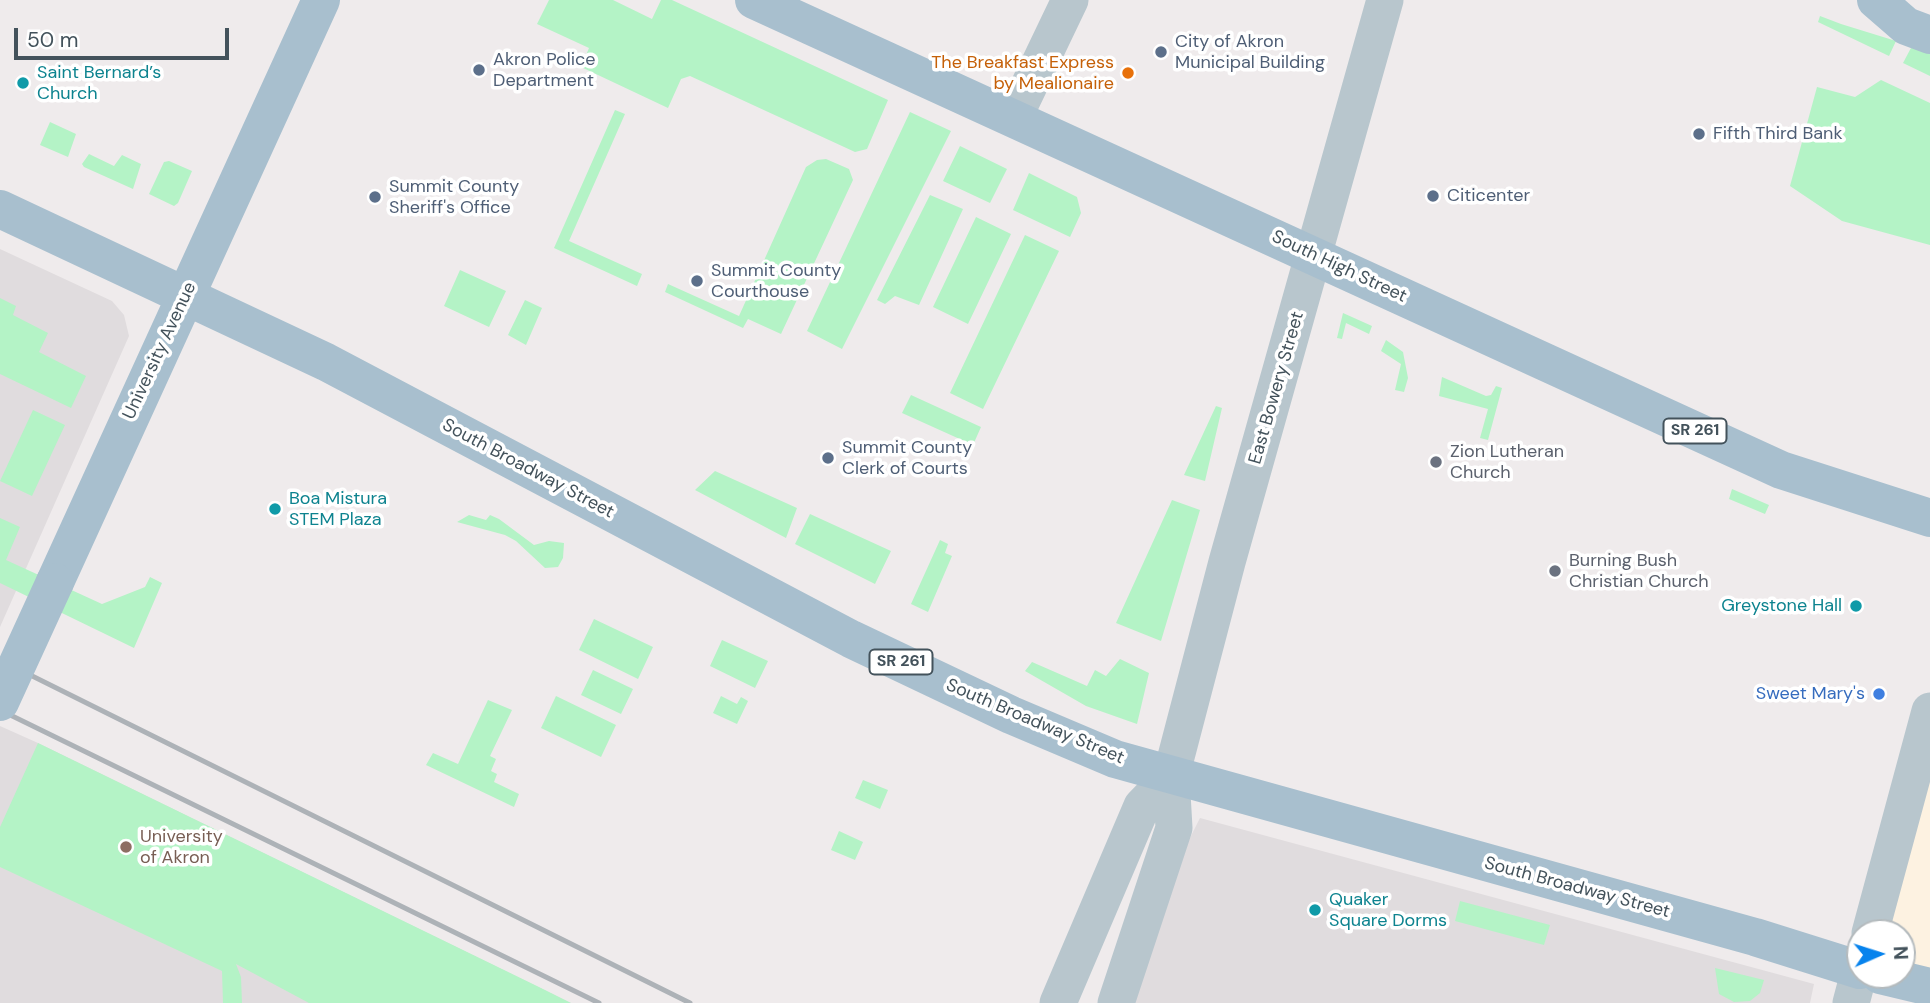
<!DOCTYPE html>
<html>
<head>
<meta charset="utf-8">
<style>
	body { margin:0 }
	#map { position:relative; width:1930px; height:1003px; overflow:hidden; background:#efebec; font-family:"DM Sans",sans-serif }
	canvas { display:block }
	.north { position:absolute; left:1846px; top:919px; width:70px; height:70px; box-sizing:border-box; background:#fff; border:2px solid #b4babd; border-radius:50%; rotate:87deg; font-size:19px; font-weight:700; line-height:28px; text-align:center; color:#43525b }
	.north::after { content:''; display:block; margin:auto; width:24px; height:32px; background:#0783ed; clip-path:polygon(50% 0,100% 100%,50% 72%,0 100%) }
	.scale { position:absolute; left:14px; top:28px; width:215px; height:32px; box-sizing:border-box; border:4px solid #43525b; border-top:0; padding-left:9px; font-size:21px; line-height:24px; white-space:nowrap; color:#43525b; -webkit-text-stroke:5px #fff; paint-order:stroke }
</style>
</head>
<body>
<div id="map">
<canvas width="1930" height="1003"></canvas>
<div class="north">N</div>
<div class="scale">50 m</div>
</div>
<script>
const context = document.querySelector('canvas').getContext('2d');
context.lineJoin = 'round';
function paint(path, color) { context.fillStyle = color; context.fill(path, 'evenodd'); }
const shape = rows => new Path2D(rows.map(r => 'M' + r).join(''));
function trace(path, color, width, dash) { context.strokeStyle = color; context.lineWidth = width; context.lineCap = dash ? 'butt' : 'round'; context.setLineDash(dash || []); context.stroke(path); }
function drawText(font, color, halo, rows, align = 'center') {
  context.font = font + ' "DM Sans",sans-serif'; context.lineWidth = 7; context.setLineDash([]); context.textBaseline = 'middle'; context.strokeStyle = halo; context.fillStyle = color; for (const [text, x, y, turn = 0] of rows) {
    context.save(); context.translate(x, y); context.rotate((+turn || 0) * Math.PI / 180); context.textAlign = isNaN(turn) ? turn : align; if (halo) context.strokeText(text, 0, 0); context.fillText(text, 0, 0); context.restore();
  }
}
const commercial = shape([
	[1930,711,1930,987,1902,975,1902,933,1870,933]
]);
const education = shape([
	[0,249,112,301,124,315,129,336,0,627],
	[0,726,38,743,571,1003,0,1003],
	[1200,818,1814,984,1810,1003,1107,1003]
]);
const green = shape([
	[549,0,613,0,652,19,661,0,672,0,888,100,867,149,855,152,690,76,681,79,668,108,581,67,589,48,537,24],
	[1820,16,1841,24,1896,41,1889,56,1818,22],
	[1912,46,1930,53,1930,76,1903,63],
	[1881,80,1930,103,1930,245,1842,221,1790,186,1817,87,1855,97],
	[615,110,625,114,569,241,642,274,637,286,554,248],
	[910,112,951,131,842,349,807,331],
	[50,122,76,134,68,157,40,145],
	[960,146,1007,169,990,203,943,181],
	[89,154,114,166,122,155,141,164,133,189,84,167,82,164],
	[826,159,849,169,853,180,781,334,748,319,743,328,665,292,668,284,739,316,806,167,817,160],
	[169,161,192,171,178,203,174,206,149,194,164,162],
	[1029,173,1077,197,1081,213,1070,237,1013,210],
	[930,195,963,209,919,305,895,296,885,304,877,300],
	[976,217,1011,234,968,324,933,307],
	[1025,235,1059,251,983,409,950,393],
	[460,270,506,291,489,327,444,306],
	[0,298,16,306,13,315,48,333,39,352,86,376,71,408,0,374],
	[525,300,542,308,526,345,508,335],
	[1343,313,1372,326,1369,334,1346,323,1342,339,1337,338],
	[1386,340,1403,352,1408,378,1404,392,1395,390,1401,364,1381,351],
	[1442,377,1486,396,1491,395,1496,386,1502,388,1488,440,1480,438,1488,409,1439,396],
	[911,395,981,427,973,445,902,413],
	[1216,406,1222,408,1205,481,1184,475],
	[33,410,65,425,32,496,0,481],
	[715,471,797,508,786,538,695,490],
	[1732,489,1769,505,1765,514,1729,499],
	[1172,500,1200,510,1161,641,1116,623],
	[810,514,891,551,875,584,795,544],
	[469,515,486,520,490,515,499,519,534,545,549,541,564,543,563,558,558,567,545,568,516,541,505,535,457,522],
	[0,518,20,527,6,560,102,604,145,587,150,577,162,583,134,648,0,583],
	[940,540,948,544,945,553,952,556,928,612,911,604],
	[594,619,653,647,638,679,579,650],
	[722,640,768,661,755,688,710,666],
	[1120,659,1149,673,1137,724,1086,706,1025,671,1032,662,1087,686,1095,670,1106,676],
	[593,670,633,689,621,714,581,695],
	[556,696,616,725,601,757,541,728],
	[721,696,737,704,741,697,748,701,737,724,713,713],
	[488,700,512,710,490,756,496,759,491,771,497,774,494,782,519,794,514,807,426,765,433,753,458,764],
	[38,743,541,988,571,1003,309,1003,236,964,241,977,242,1003,223,1003,222,971,0,867,0,827],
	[863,780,888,790,880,809,855,798],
	[839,831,863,842,855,860,831,850],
	[1460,901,1550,925,1544,945,1455,921],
	[1715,968,1764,980,1760,993,1750,1001,1734,1002,1719,994]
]);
const minor = shape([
	[1014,117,1070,0],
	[1870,933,1930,711],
	[1058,1003,1142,806,1171,776],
	[1116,1003,1174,828,1171,776,1227,562,1385,0],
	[1851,1003,1860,969]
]);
const major = shape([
	[754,0,1781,470,1930,518],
	[1876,0,1906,26,1930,35],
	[0,209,326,362,851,639,1011,715,1115,759,1755,937,1860,970],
	[55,582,321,0],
	[1880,975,1930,987]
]);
const rail = shape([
	[0,660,690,1003],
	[0,710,599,1003]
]);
const majorBridge = shape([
	[0,702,55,582]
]);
const markers = [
	[1161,52,7,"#5c6f8a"],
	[479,70,7,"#5c6f8a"],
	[1128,73,7,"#e8710a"],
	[23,83,7,"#0f9aa8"],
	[1699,134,7,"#5c6f8a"],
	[1433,196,7,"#5c6f8a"],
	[375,197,7,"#5c6f8a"],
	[697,281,7,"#5c6f8a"],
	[828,458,7,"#5c6f8a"],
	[1436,462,7,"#6b7280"],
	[275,509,7,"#0f9aa8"],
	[1555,571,7,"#6b7280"],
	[1856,606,7,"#0f9aa8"],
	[1879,694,7,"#3f7fe0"],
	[126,847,7,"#8d6e63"],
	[1315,910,7,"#0f9aa8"]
];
const shields = [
	[1695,431,63],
	[901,662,63]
];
const shieldNames = [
	["SR 261",1695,431],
	["SR 261",901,662]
];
const serviceNames = [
	["City of Akron",1175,42],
	["Municipal Building",1175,63],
	["Akron Police",493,60],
	["Department",493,81],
	["Fifth Third Bank",1713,134],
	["Summit County",389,187],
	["Sheriff's Office",389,208],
	["Citicenter",1447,196],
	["Summit County",711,271],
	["Courthouse",711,292],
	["Summit County",842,448],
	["Clerk of Courts",842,469]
];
const foodNames = [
	["The Breakfast Express",1114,63],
	["by Mealionaire",1114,84]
];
const cultureNames = [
	["Saint Bernard’s",37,73],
	["Church",37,94],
	["Boa Mistura",289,499],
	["STEM Plaza",289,520],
	["Greystone Hall",1842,606,"right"],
	["Quaker",1329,900],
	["Square Dorms",1329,921]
];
const streetNames = [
	["South High Street",1339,267,25],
	["University Avenue",160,351,-65],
	["East Bowery Street",1277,388,-74],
	["South Broadway Street",528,469,28],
	["South Broadway Street",1035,722,23],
	["South Broadway Street",1577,888,15]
];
const worshipNames = [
	["Zion Lutheran",1450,452],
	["Church",1450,473],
	["Burning Bush",1569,561],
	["Christian Church",1569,582]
];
const shopNames = [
	["Sweet Mary's",1865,694]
];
const educationNames = [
	["University",140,837],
	["of Akron",140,858]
];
paint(commercial, '#fdf2e1');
paint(education, '#e0dcde');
paint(green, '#b4f3c6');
trace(minor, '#b8c6cd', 37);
trace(major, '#a8bfce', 38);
trace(rail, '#adb2b7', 5);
trace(majorBridge, '#a8bfce', 38);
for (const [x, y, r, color] of markers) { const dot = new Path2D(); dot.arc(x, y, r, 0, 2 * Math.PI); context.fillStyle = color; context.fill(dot); trace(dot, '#fff', 2.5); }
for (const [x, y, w] of shields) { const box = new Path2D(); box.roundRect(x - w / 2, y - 12.5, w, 25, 5); context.fillStyle = '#fff'; context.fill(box); trace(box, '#43525b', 2); }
drawText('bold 16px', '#43525b', null, shieldNames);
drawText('18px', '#4e5e75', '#fff', serviceNames, 'left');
drawText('18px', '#c56008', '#fff', foodNames, 'right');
drawText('18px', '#0d838f', '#fff', cultureNames, 'left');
drawText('18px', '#43525b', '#fff', streetNames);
drawText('18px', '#5b616d', '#fff', worshipNames, 'left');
drawText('18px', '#366cbe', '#fff', shopNames, 'right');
drawText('18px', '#785e54', '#fff', educationNames, 'left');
</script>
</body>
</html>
